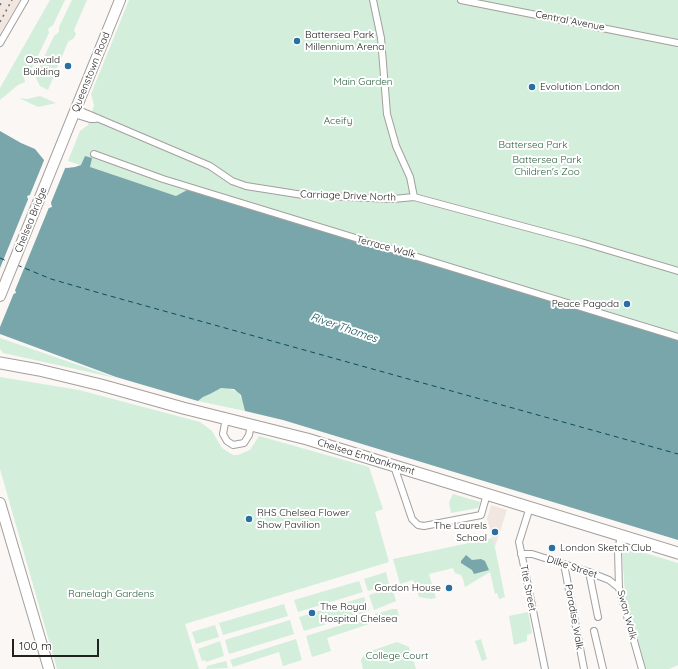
<!DOCTYPE html>
<html>
<head>
<meta charset="utf-8">
<style>
	body { margin:0 }
	#map { position:relative; width:678px; height:669px; overflow:hidden; background:#fbf7f4; font-family:Quicksand,sans-serif }
	canvas { display:block }
	.scale { position:absolute; left:12px; top:639px; width:87px; height:18px; box-sizing:border-box; border:2px solid #232221; border-top:0; padding-left:5px; font-size:12px; line-height:14px; white-space:nowrap; color:#232221; -webkit-text-stroke:3px #fff; paint-order:stroke }
</style>
</head>
<body>
<div id="map">
<canvas width="678" height="669"></canvas>
<div class="scale">100 m</div>
</div>
<script>
const context = document.querySelector('canvas').getContext('2d');
context.lineJoin = 'round';
function paint(path, color) { context.fillStyle = color; context.fill(path, 'evenodd'); }
const shape = rows => new Path2D(rows.map(r => 'M' + r).join(''));
function trace(path, color, width, dash) { context.strokeStyle = color; context.lineWidth = width; context.lineCap = dash ? 'butt' : 'round'; context.setLineDash(dash || []); context.stroke(path); }
function drawText(font, color, halo, rows, align = 'center') {
  context.font = font + ' Quicksand,sans-serif'; context.lineWidth = 4; context.setLineDash([]); context.textBaseline = 'middle'; context.strokeStyle = halo; context.fillStyle = color; for (const [text, x, y, turn = 0] of rows) {
    context.save(); context.translate(x, y); context.rotate((+turn || 0) * Math.PI / 180); context.textAlign = isNaN(turn) ? turn : align; if (halo) context.strokeText(text, 0, 0); context.fillText(text, 0, 0); context.restore();
  }
}
const built = shape([
	[0,0,20,0,0,34],
	[491,505,507,510,495,547,487,519]
]);
const green = shape([
	[50,0,65,0,53,25,48,29,49,33,30,72,24,77,25,82,18,85,0,100,0,88],
	[72,0,87,0,74,30,76,34,74,38,68,42,48,90,40,86,35,76,54,36,59,32,59,27],
	[129,0,678,0,678,340,187,190,176,196,68,161,80,131,88,125,94,105,91,94],
	[40,96,56,103,38,107,19,98,27,99],
	[0,338,116,378,3,353,0,349],
	[0,377,79,390,200,422,212,431,222,448,233,455,238,455,250,450,259,436,369,467,383,509,375,512,389,562,185,624,199,669,57,669,0,469],
	[221,388,227,388,238,392,243,401,245,411,198,401,203,397,210,394],
	[453,494,480,502,478,508,451,513,449,502],
	[493,538,505,597,499,599,497,593,495,594,490,572,465,587,463,579,461,575,455,573,453,568,429,574,436,598,431,599,419,597,413,580,400,584,393,559],
	[625,547,678,563,678,665,669,669,646,669,625,595,622,550],
	[386,572,389,584,368,591,364,579],
	[359,581,363,592,298,612,294,600],
	[392,588,396,601,374,610,369,595],
	[364,597,369,611,304,631,299,617],
	[284,604,288,616,223,635,219,623],
	[393,609,397,609,399,616,377,622,375,614],
	[528,612,532,633,527,635,527,641,514,645,509,616],
	[370,616,372,623,327,638,331,651,312,657,306,636],
	[290,620,294,634,229,654,225,640],
	[215,625,219,637,196,644,192,632],
	[296,639,302,660,283,666,279,652,233,667,230,660],
	[481,639,487,659,482,661,475,641],
	[220,641,224,656,206,662,205,660,202,661,198,649],
	[397,642,409,647,416,669,363,669,361,660,365,653],
	[226,661,228,668,205,669,207,668,207,666]
]);
const water = shape([
	[0,131,21,143,35,149,44,160,55,166,67,168,75,167,81,165,85,156,92,158,90,167,176,196,187,190,678,340,678,540,283,420,245,411,241,395,234,389,221,388,210,394,203,397,198,401,116,377,0,334,0,289,13,294,16,293,15,290,0,283],
	[30,195,51,203,52,207,49,208,28,199,27,196],
	[466,555,472,560,481,559,485,561,489,570,474,574,472,570,461,563,461,561]
]);
const pier = shape([
	[45,158,56,164,66,166,0,327,0,287,14,292,0,285,0,268]
]);
const ferry = shape([
	[0,258,9,262],
	[17,265,51,279,103,294,678,454]
]);
const street = shape([
	[373,0,381,38,387,114,396,146,410,177,414,197],
	[461,0,678,43],
	[0,43,25,0],
	[76,109,210,166,232,181,246,186,303,195,393,199,414,197,581,242,678,271],
	[74,114,90,119,95,119],
	[94,154,163,179,678,337],
	[226,418,223,434,227,441,233,445,244,443,249,435,251,424],
	[394,466,412,519,418,525,424,526,481,515,487,494],
	[530,507,519,542,545,669],
	[621,535,618,551,619,588,642,669],
	[521,554,532,554,589,572,609,580,619,588],
	[564,564,584,669],
	[589,572,598,617],
	[594,631,603,669]
]);
const primary = shape([
	[0,296,120,0],
	[0,503,49,669]
]);
const highway = shape([
	[0,363,39,370,101,385,183,408,307,439,678,553]
]);
const rail = shape([
	[0,5,3,0],
	[0,22,12,0]
]);
const markers = [
	[297,41,4,"#296fa4"],
	[68,66,4,"#296fa4"],
	[532,87,4,"#296fa4"],
	[627,304,4,"#296fa4"],
	[249,519,4,"#296fa4"],
	[495,532,4,"#296fa4"],
	[552,548,4,"#296fa4"],
	[449,588,4,"#296fa4"],
	[312,613,4,"#296fa4"]
];
const streetNames = [
	["Central Avenue",570,21,11],
	["Queenstown Road",91,72,-68],
	["Carriage Drive North",348,196,2],
	["Chelsea Bridge",31,220,-68],
	["Terrace Walk",386,247,15],
	["Chelsea Embankment",366,457,17],
	["Dilke Street",572,567,18],
	["Tite Street",528,588,79],
	["Swan Walk",627,615,75],
	["Paradise Walk",574,617,80]
];
const poiNames = [
	["Battersea Park",305,35],
	["Millennium Arena",305,47],
	["Oswald",60,60,"right"],
	["Building",60,72,"right"],
	["Evolution London",540,87],
	["Peace Pagoda",619,304,"right"],
	["RHS Chelsea Flower",257,513],
	["Show Pavilion",257,525],
	["The Laurels",487,526,"right"],
	["School",487,538,"right"],
	["London Sketch Club",560,548],
	["Gordon House",441,588,"right"],
	["The Royal",320,607],
	["Hospital Chelsea",320,619]
];
const parkNames = [
	["Main Garden",363,82],
	["Aceify",338,121],
	["Battersea Park",533,145],
	["Battersea Park",547,160],
	["Children's Zoo",547,172],
	["Ranelagh Gardens",111,594],
	["College Court",397,656]
];
const waterNames = [
	["River Thames",344,328,19]
];
paint(built, '#f2e7e0');
paint(green, '#d3eedb');
paint(water, '#79a6ab');
paint(pier, '#fbf7f4');
trace(ferry, '#0a4e55', 1, [5, 4]);
trace(street, '#a39f9d', 8);
trace(primary, '#a39f9d', 12);
trace(highway, '#a39f9d', 13);
trace(street, '#fff', 6);
trace(primary, '#fff', 10);
trace(highway, '#fff', 11);
trace(rail, '#716f6d', 1.5, [2, 4]);
for (const [x, y, r, color] of markers) { const dot = new Path2D(); dot.arc(x, y, r, 0, 2 * Math.PI); context.fillStyle = color; context.fill(dot); trace(dot, '#fff', 1.5); }
drawText('10px', '#232221', '#fff', streetNames);
drawText('10px', '#232221', '#fff', poiNames, 'left');
drawText('10px', '#285d3c', '#fff', parkNames);
drawText('italic 11px', '#0a4e55', '#fff', waterNames);
</script>
</body>
</html>
